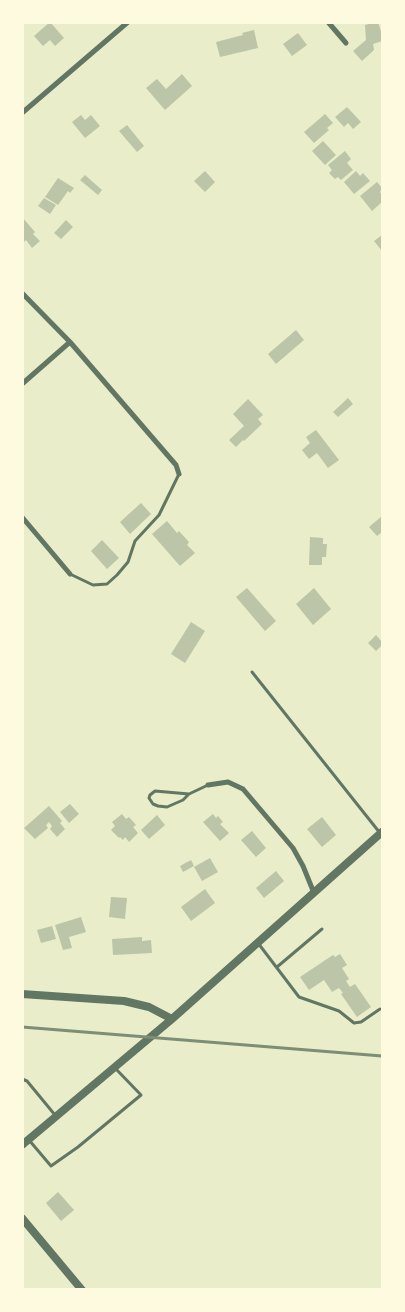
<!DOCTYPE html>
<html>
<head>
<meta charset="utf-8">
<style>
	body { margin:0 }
	#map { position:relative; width:405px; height:1312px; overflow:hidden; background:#e9edc9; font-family:"Crimson Pro",serif }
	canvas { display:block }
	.frame { position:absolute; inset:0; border:24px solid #fefae0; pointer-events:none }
</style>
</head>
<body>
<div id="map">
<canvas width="405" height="1312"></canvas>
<div class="frame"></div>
</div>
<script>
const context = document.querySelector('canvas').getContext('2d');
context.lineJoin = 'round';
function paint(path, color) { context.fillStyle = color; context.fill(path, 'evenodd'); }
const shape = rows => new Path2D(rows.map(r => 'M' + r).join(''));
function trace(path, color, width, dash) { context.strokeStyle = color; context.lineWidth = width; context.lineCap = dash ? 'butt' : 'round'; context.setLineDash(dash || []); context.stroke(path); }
const building = shape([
	[50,22,64,38,55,46,50,40,43,46,34,36],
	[378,22,382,35,382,41,373,44,374,50,362,61,353,51,366,40,365,25],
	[254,30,258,48,220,57,216,42,243,35,242,33],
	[298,33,307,45,292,56,283,44],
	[182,74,192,86,165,110,146,88,157,79,166,89],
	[347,107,361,122,353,129,348,123,344,127,335,117],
	[325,114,333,123,327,128,329,130,314,143,304,132],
	[81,115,85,120,91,115,100,126,85,138,72,122],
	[127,125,144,146,137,152,119,131],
	[323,141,336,155,325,165,312,151],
	[345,151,351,159,347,163,353,170,341,180,338,177,335,179,329,173,332,170,328,165],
	[205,171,215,182,205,192,194,181],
	[356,171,360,176,363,173,370,181,354,194,344,182],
	[85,175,102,190,98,195,80,180],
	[58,178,74,188,70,193,68,191,58,205,45,197],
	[377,182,382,188,380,192,382,195,382,202,372,211,360,196],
	[44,198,56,205,50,214,38,206],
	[22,217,35,232,33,234,40,241,32,248,26,240,24,242,22,240],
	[66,220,73,227,61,239,54,233],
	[382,235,382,251,374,241],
	[296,330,304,340,276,364,268,354],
	[348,398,353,404,338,417,333,412],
	[248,399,263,415,258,419,262,424,244,441,240,436,243,440,236,447,229,440,244,426,233,414],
	[316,430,339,460,328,468,317,453,309,459,302,450,310,443,306,437],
	[141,503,151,514,130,534,120,522],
	[382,516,382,532,377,536,369,527],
	[167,521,177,533,179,531,189,542,187,545,195,553,180,566,152,534],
	[310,537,323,538,323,544,327,544,326,557,322,557,322,565,309,565],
	[102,540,119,558,107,569,91,551],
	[247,588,276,621,265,631,236,597],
	[314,588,331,609,313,625,296,604],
	[191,622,205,631,185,663,171,654],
	[376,635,382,642,382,645,376,651,368,643],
	[70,804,79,814,69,823,60,812],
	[49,806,62,821,60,823,65,829,57,837,50,829,52,826,49,822,46,825,48,828,35,839,24,828],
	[122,814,126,819,129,817,136,825,133,827,138,833,129,842,125,837,123,840,120,837,119,838,111,830,115,826,112,822],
	[213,814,216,818,218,816,223,822,220,824,229,833,220,841,203,822],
	[157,815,165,825,149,839,141,830],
	[322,817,336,835,322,847,307,829],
	[252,831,266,848,256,857,241,840],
	[210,858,218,872,202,881,194,867],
	[191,860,194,866,183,872,180,866],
	[276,871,284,881,264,898,256,888],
	[205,889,215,903,191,921,181,907],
	[111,897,127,898,125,919,109,917],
	[81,917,86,932,69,937,72,948,63,950,55,925],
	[52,926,56,939,41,943,37,930],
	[142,937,142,941,151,940,152,953,113,955,112,939],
	[340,954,347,965,342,968,349,979,346,981,350,987,355,984,371,1007,357,1017,341,994,343,993,339,988,332,992,324,980,309,990,300,977,333,955,335,957],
	[58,1192,74,1210,61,1221,46,1203]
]);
const service = shape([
	[70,574,93,585,107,584,117,575,128,562,135,541,159,515,179,474],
	[252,672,380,833],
	[189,794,183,800,167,807,158,806,153,804,149,798,150,795,155,791,189,794,208,785],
	[258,943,299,997,339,1011,354,1023,361,1022,380,1009],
	[277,967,322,929],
	[22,1079,27,1081,55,1115],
	[29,1140,51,1166,78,1147,141,1095,115,1068]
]);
const minor = shape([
	[328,22,346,43],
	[22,113,128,22],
	[22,293,70,342,176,465,179,474],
	[22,384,70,342],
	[22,517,70,574],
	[208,785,228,782,243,789,293,848,303,866,314,893]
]);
const tertiary = shape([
	[22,994,124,1001,149,1007,172,1019],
	[22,1145,172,1019,382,832],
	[22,1218,82,1290]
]);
const rail = shape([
	[22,1027,382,1056]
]);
paint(building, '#bcc5a7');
trace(service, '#617663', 3);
trace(minor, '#617663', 5);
trace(tertiary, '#617663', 8);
trace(rail, '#7c8e77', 3);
</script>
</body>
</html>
